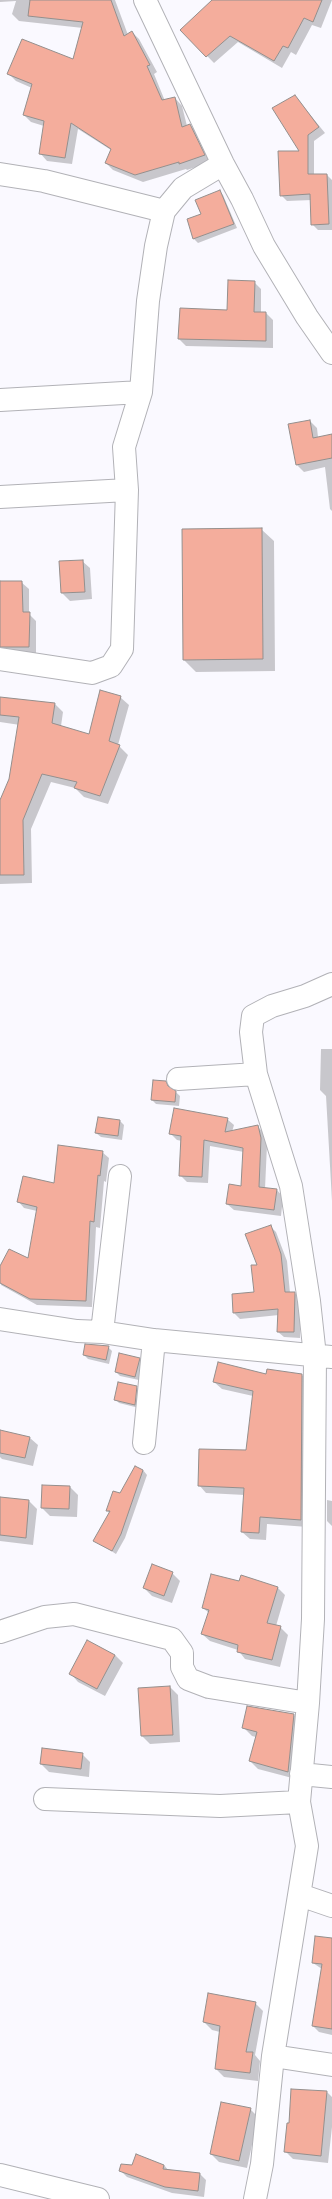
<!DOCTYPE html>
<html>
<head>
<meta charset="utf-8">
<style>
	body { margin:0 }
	canvas { display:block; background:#faf9ff }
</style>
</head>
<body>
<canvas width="332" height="2199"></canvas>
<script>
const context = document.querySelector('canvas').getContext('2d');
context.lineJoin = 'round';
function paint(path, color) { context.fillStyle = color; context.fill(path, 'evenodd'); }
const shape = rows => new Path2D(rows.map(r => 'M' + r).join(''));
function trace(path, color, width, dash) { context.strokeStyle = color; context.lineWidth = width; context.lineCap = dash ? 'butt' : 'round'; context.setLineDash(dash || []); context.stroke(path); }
const shadow = shape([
	[0,0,115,0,128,35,132,32,139,39,157,72,154,74,165,101,175,98,182,106,187,126,190,125,197,132,211,162,187,170,186,169,143,182,113,170,106,163,111,150,78,129,72,164,47,161,40,153,44,126,31,122,24,115,32,88,16,81,9,74,73,60,83,28,19,21,12,14,16,1,0,2],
	[213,0,332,0,321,28,312,25,296,55,291,52,282,68,238,42,214,63,182,30],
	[295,96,325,133,314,141,314,175,327,175,332,180,332,230,318,230,312,224,312,200,287,201,281,195,300,152],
	[219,191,223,195,237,228,198,243,194,239,202,215],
	[254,282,261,289,261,313,266,313,273,320,273,348,186,346,179,339,228,311],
	[310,421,317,428,318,437,332,435,332,511,330,509,325,467,304,472,297,465],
	[261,529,274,541,275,671,196,672,184,660],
	[82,561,90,568,92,599,70,601,62,593],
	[0,581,21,582,29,589,29,614,36,621,36,654,6,654,0,648],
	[120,697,129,705,118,745,128,755,108,804,84,797,75,788,51,782,31,829,32,883,0,884,0,802,10,780,20,725,0,722,0,698,54,703,63,712,61,726,90,735],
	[321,1049,332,1049,332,1201,326,1096,320,1090],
	[165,1082,180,1096,179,1106,156,1104,152,1100],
	[227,1119,234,1125,232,1132,257,1126,264,1133,267,1145,265,1189,277,1190,283,1197,281,1216,234,1210,227,1204,242,1187,244,1152,210,1146,208,1183,187,1182,180,1175,182,1141,177,1140,170,1133],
	[120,1121,124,1125,122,1140,101,1137,96,1133],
	[102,1152,109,1158,106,1182,104,1181,100,1228,96,1227,92,1307,37,1305,1,1285,0,1268,29,1260,37,1211,24,1208,18,1201,55,1184],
	[270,1226,276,1232,287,1261,290,1293,295,1293,300,1299,300,1338,284,1337,278,1332,279,1315,240,1319,234,1313,255,1293,258,1266],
	[108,1347,112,1351,109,1364,88,1359,84,1355],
	[139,1359,143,1363,139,1380,120,1376,116,1372],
	[267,1375,302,1375,310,1383,308,1527,267,1524,266,1540,250,1539,242,1532,245,1495,206,1493,199,1485,247,1452,253,1396,222,1389,214,1382],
	[136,1387,141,1391,139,1408,119,1403,115,1399],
	[0,1431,30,1438,38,1445,33,1466,2,1459,0,1457],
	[143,1470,147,1475,125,1538,116,1554,94,1540,110,1513,107,1511],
	[70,1487,78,1495,77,1517,50,1516,42,1508],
	[0,1498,29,1501,37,1509,33,1545,0,1541],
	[327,1500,332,1501,332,1526,327,1521],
	[172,1573,180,1581,172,1603,152,1596,144,1588],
	[241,1577,278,1588,285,1595,276,1626,280,1627,288,1635,280,1667,245,1659,238,1650,210,1641,202,1634,209,1613,203,1608,239,1582],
	[115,1655,123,1663,105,1696,78,1682,71,1674],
	[170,1687,178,1695,180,1742,150,1744,142,1736],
	[248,1707,294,1715,302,1723,296,1779,258,1769,250,1761,256,1737,252,1736,244,1728],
	[82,1754,90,1762,89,1777,49,1772,41,1764],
	[332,1939,332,2035,319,2032,313,2026,322,1969,313,1963],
	[255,2003,263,2011,255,2055,260,2061,258,2081,224,2077,216,2069,220,2032,212,2030,204,2022],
	[327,2092,332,2097,332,2127,328,2163,293,2159,285,2151,290,2124],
	[250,2109,258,2117,247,2168,219,2162,211,2154],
	[164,2165,169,2171,200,2174,206,2180,204,2197,172,2193,127,2177,121,2171]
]);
const building = shape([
	[30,0,111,0,124,36,132,31,150,65,147,66,162,100,175,97,182,127,190,124,205,155,179,164,179,162,135,175,105,163,111,149,71,123,65,158,39,154,44,121,23,115,32,84,7,74,22,39,73,59,83,22,28,16,30,0],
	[212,0,322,0,313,22,304,18,288,48,283,46,274,61,230,36,206,57,180,30,212,0],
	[295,95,319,127,308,135,308,174,327,174,329,224,311,225,310,194,280,196,278,151,299,151,272,108,295,95],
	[220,190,234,224,193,239,187,219,201,214,195,200,220,190],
	[228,280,255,281,254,312,266,312,266,341,178,339,180,308,227,310,228,280],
	[310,420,313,438,332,434,332,458,296,465,288,424,310,420],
	[262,528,263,659,183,660,182,529,262,528],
	[83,560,85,592,61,593,59,561,83,560],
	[0,581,22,581,23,612,30,612,29,647,0,647,0,581],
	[100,690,121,696,109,741,120,745,100,796,74,788,77,782,42,774,23,820,24,875,0,875,0,800,9,779,19,717,0,715,0,697,55,703,52,723,89,734,100,690],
	[153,1080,166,1081,168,1086,176,1091,175,1102,151,1100,153,1080],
	[174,1108,228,1118,225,1132,258,1125,261,1138,259,1187,277,1189,274,1210,226,1204,229,1184,241,1186,243,1148,204,1140,202,1177,179,1176,181,1136,169,1134,174,1108],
	[98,1117,120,1120,118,1136,95,1133,98,1117],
	[58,1145,103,1151,100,1176,98,1175,94,1222,90,1221,86,1301,30,1299,0,1283,0,1266,9,1249,28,1258,37,1207,17,1202,23,1176,54,1183,58,1145],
	[271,1225,281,1254,285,1292,295,1292,294,1332,277,1332,278,1309,233,1313,232,1294,254,1292,251,1265,257,1265,245,1234,271,1225],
	[85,1344,109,1346,106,1360,83,1355,85,1344],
	[119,1353,140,1358,135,1377,115,1372,119,1353],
	[218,1362,266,1374,267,1369,302,1374,301,1520,260,1517,259,1533,241,1532,244,1488,198,1486,199,1449,246,1450,253,1391,213,1382,218,1362],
	[118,1382,137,1386,135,1405,114,1400,118,1382],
	[0,1430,30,1437,25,1458,0,1453,0,1430],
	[135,1466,143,1470,121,1534,112,1551,93,1541,110,1511,106,1511,113,1491,120,1493,135,1466],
	[42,1485,70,1486,69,1509,41,1508,42,1485],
	[0,1497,29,1500,26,1538,0,1535,0,1497],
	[152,1564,173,1572,164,1596,143,1588,152,1564],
	[211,1574,239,1581,241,1575,278,1587,267,1623,281,1626,272,1660,237,1652,238,1645,201,1634,209,1610,202,1608,211,1574],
	[87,1640,115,1655,97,1689,69,1674,87,1640],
	[170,1686,173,1735,141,1736,138,1688,170,1686],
	[247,1706,294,1714,288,1772,249,1761,257,1732,242,1728,247,1706],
	[42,1748,83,1753,81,1769,40,1764,42,1748],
	[315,1936,332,1938,332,2029,312,2026,322,1964,312,1963,315,1936],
	[208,1993,256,2002,246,2052,253,2052,250,2073,215,2069,220,2026,203,2022,208,1993],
	[291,2089,327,2091,321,2156,284,2152,287,2123,289,2123,291,2089],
	[221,2102,251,2108,239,2161,210,2154,221,2102],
	[136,2154,164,2165,163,2169,200,2173,198,2191,165,2187,119,2171,121,2164,132,2165,136,2154]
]);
const minor = shape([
	[145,0,223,164,242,199,264,246,307,317,332,353],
	[0,174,44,181,164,211],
	[0,400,141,392],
	[0,497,127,490],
	[0,659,92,673,111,666,122,649,127,490,124,447,141,392,148,301,156,246,164,211,183,188,223,164],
	[178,1079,256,1074],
	[0,1319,77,1331,102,1332,154,1340,332,1357],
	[102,1332,120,1176],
	[144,1443,154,1340],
	[0,1632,45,1617,74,1614,172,1639,182,1653,182,1667,188,1679,209,1687,308,1703],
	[301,1774,332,1777],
	[45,1799,220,1806,299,1802],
	[300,1895,332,1906],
	[273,2056,332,2065],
	[0,2175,98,2199],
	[255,2199,262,2164,273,2056,307,1846,299,1802,308,1703,313,1619,315,1356,309,1301,291,1186,256,1074,251,1032,253,1016,272,1006,305,996,332,984]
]);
paint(shadow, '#0003');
paint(building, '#f4ad9c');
trace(building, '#948f8d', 1);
trace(minor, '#b2b2b7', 24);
trace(minor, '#fff', 22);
</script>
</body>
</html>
